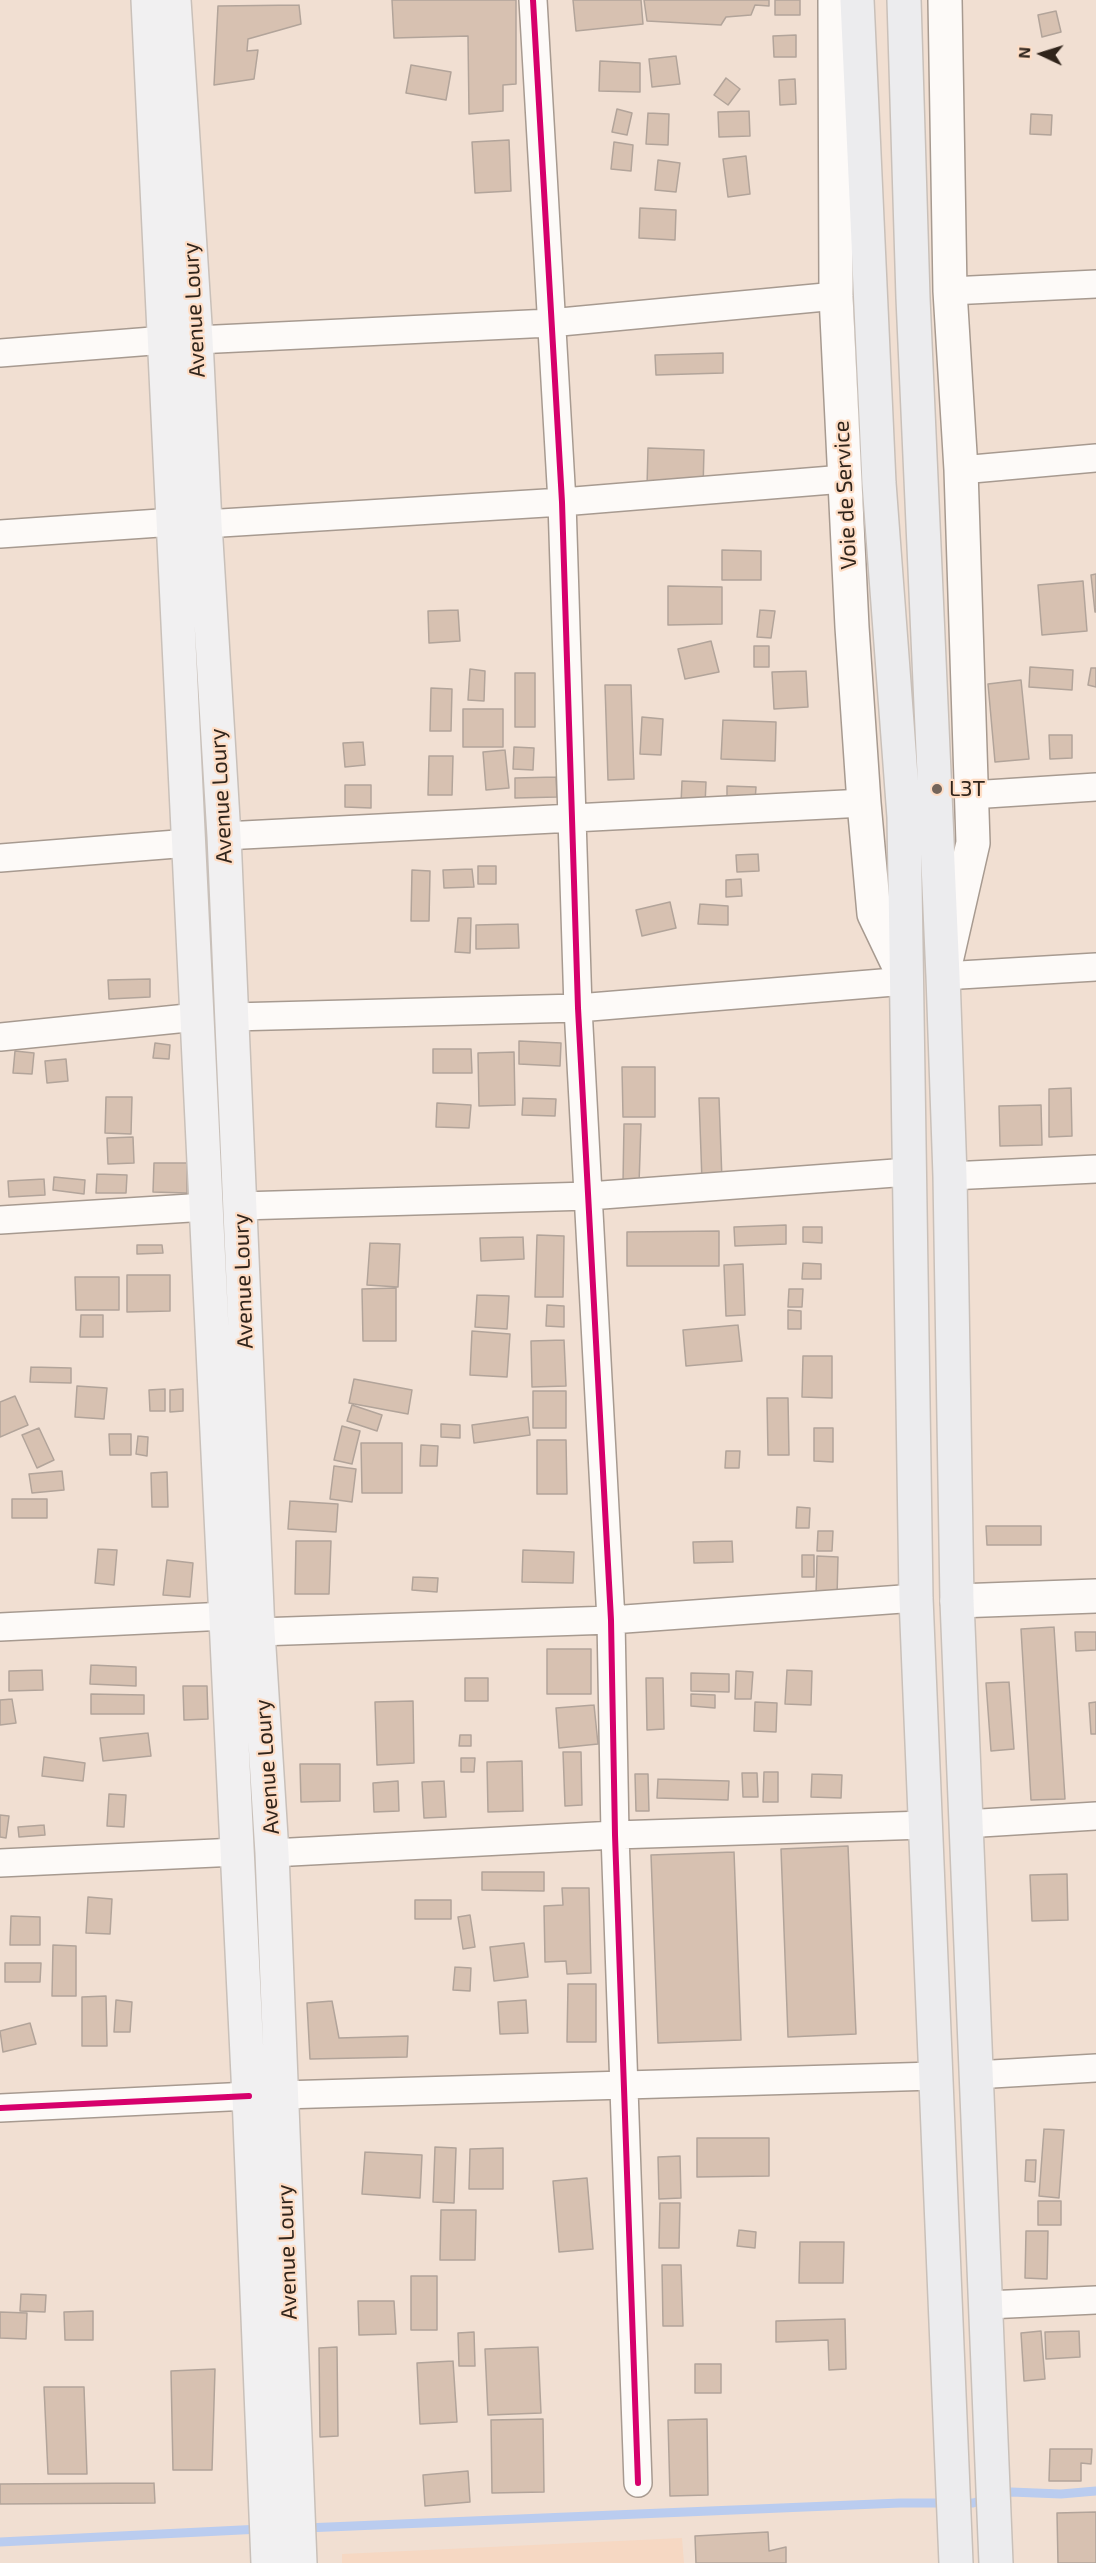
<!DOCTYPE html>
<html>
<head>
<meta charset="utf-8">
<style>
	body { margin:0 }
	#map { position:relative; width:1096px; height:2563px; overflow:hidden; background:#f1dfd2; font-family:"Exo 2",sans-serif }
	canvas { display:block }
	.north { position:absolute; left:1012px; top:24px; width:60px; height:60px; -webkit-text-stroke:4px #feddc5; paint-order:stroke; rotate:274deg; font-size:16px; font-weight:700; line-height:24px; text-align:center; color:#30241b }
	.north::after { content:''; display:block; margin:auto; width:21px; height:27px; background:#30241b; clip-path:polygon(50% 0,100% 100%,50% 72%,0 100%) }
</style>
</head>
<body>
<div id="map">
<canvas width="1096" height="2563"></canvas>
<div class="north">N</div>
</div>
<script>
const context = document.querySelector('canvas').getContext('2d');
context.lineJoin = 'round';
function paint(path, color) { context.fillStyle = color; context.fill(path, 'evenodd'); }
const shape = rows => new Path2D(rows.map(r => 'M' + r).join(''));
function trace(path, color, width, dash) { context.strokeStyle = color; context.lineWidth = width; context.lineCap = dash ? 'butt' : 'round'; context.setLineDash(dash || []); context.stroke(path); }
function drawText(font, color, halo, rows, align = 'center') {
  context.font = font + ' "Exo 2",sans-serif'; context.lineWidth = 4.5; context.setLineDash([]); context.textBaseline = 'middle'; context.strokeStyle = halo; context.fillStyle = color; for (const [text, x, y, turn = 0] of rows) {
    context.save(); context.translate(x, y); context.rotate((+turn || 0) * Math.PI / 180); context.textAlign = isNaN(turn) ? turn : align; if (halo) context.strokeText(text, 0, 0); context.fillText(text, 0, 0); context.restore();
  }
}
const built = shape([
	[682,2538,684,2563,342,2563,342,2554]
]);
const stream = shape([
	[305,2528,900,2503,973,2503,1011,2492,1061,2494,1096,2491],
	[0,2542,261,2529]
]);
const building = shape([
	[392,0,516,0,516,84,503,85,503,111,469,114,468,36,394,38,392,0],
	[573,0,641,0,643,24,576,31,573,0],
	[644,0,769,0,769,6,755,5,751,15,726,17,721,25,647,21,644,0],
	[775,0,800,0,800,15,775,15,775,0],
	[299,5,301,24,248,39,247,51,258,50,254,79,214,85,218,6,299,5],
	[1056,11,1061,32,1042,37,1038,15,1056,11],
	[796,35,796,57,774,57,773,36,796,35],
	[676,56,680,84,652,87,649,59,676,56],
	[600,61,640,63,640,92,599,91,600,61],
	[411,65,451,72,446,100,406,93,411,65],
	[726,78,740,89,728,105,714,95,726,78],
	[795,79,796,104,780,105,779,80,795,79],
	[617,109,632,113,627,135,612,132,617,109],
	[749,111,750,136,719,137,718,112,749,111],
	[648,113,669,114,668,145,646,144,648,113],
	[1031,114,1052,115,1051,135,1030,134,1031,114],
	[509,140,511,191,475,193,472,142,509,140],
	[614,142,633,145,631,171,611,169,614,142],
	[746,156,750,194,728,197,723,159,746,156],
	[658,160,680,163,676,192,655,190,658,160],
	[640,208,676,210,675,240,639,238,640,208],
	[723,353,723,373,656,375,655,355,723,353],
	[648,448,704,450,703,489,647,487,648,448],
	[722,550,761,551,761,580,722,580,722,550],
	[1096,574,1096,612,1095,612,1091,575,1096,574],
	[1083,581,1087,631,1042,635,1038,585,1083,581],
	[668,586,722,587,722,624,668,625,668,586],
	[458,610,460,641,429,643,428,611,458,610],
	[760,610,775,611,771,638,757,637,760,610],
	[711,641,719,672,685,679,678,649,711,641],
	[754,646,769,646,769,667,754,667,754,646],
	[1030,667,1073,670,1072,690,1029,687,1030,667],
	[1091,668,1096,668,1096,687,1088,685,1091,668],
	[470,669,485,671,484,701,468,700,470,669],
	[806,671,808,707,774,709,772,672,806,671],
	[515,673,535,673,535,727,515,727,515,673],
	[1021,680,1029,759,995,762,988,684,1021,680],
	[605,685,631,685,634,779,608,780,605,685],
	[431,688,452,689,451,731,430,731,431,688],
	[463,709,503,709,503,747,463,747,463,709],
	[642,717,663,719,661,755,640,754,642,717],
	[723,720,776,722,775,761,721,759,723,720],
	[1049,735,1072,735,1072,758,1050,759,1049,735],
	[363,742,365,765,345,767,343,743,363,742],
	[514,747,534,748,533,770,513,769,514,747],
	[505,750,509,788,486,790,483,752,505,750],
	[429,756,453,756,452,795,428,795,429,756],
	[556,777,557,797,515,798,515,778,556,777],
	[682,781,706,782,705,805,681,804,682,781],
	[345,785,371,785,371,808,345,807,345,785],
	[727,786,756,787,755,802,727,801,727,786],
	[758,854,759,871,737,872,736,855,758,854],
	[478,866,496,866,496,884,478,884,478,866],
	[472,869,474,887,444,888,443,870,472,869],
	[412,870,430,871,429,921,411,921,412,870],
	[741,879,742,896,726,897,726,880,741,879],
	[670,902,676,928,642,936,636,910,670,902],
	[700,904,728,906,728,925,698,924,700,904],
	[458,918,471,918,470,953,455,952,458,918],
	[518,924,519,948,476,949,476,925,518,924],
	[150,979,150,997,109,999,108,980,150,979],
	[519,1041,561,1043,560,1066,519,1064,519,1041],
	[155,1043,170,1045,169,1059,153,1058,155,1043],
	[433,1049,471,1049,472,1073,433,1073,433,1049],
	[15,1051,34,1053,32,1074,13,1073,15,1051],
	[514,1052,515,1105,479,1106,478,1053,514,1052],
	[66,1059,68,1081,47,1083,45,1061,66,1059],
	[622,1067,655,1067,655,1117,623,1117,622,1067],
	[1071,1088,1072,1136,1049,1137,1049,1089,1071,1088],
	[106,1097,132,1097,131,1134,105,1133,106,1097],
	[523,1098,556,1099,555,1116,522,1115,523,1098],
	[699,1098,719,1098,722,1180,702,1181,699,1098],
	[437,1103,471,1105,469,1128,436,1127,437,1103],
	[1041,1105,1042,1145,1000,1146,999,1106,1041,1105],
	[624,1124,641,1124,639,1184,623,1183,624,1124],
	[133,1137,134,1163,108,1164,107,1138,133,1137],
	[154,1163,187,1163,187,1193,153,1192,154,1163],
	[97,1174,127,1175,126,1193,96,1193,97,1174],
	[54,1177,85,1180,84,1194,53,1190,54,1177],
	[44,1179,45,1195,9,1197,8,1181,44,1179],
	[786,1225,786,1244,735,1246,734,1227,786,1225],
	[803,1227,822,1227,822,1243,803,1242,803,1227],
	[719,1231,719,1266,627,1266,627,1232,719,1231],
	[537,1235,564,1236,563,1297,535,1297,537,1235],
	[523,1237,524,1259,481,1261,480,1238,523,1237],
	[370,1243,400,1244,398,1287,367,1285,370,1243],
	[137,1245,162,1245,163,1253,137,1254,137,1245],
	[803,1263,821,1264,821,1279,802,1279,803,1263],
	[743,1264,745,1315,726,1316,724,1265,743,1264],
	[127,1275,170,1275,170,1311,127,1312,127,1275],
	[75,1277,119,1277,119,1310,76,1310,75,1277],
	[396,1288,396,1341,363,1341,362,1289,396,1288],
	[789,1289,803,1289,802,1307,788,1307,789,1289],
	[477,1295,509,1296,507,1329,475,1327,477,1295],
	[547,1305,564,1306,564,1327,546,1326,547,1305],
	[788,1310,801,1311,801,1329,788,1329,788,1310],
	[81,1315,103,1315,103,1337,80,1337,81,1315],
	[738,1325,742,1361,686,1366,683,1330,738,1325],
	[472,1331,510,1334,507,1377,470,1375,472,1331],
	[564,1340,566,1386,532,1387,531,1341,564,1340],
	[803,1356,832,1356,832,1398,802,1397,803,1356],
	[31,1367,71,1368,71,1383,30,1382,31,1367],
	[354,1379,412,1390,408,1414,349,1403,354,1379],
	[77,1386,107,1388,104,1419,75,1417,77,1386],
	[165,1389,165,1411,150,1411,149,1390,165,1389],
	[183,1389,183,1411,170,1412,170,1390,183,1389],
	[533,1391,566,1391,566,1428,533,1428,533,1391],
	[15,1396,28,1425,0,1437,0,1402,15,1396],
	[767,1398,788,1398,789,1455,768,1455,767,1398],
	[352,1405,382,1415,377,1431,347,1421,352,1405],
	[528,1417,530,1435,474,1443,472,1425,528,1417],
	[441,1424,460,1425,460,1438,441,1437,441,1424],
	[342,1426,360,1431,352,1464,334,1460,342,1426],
	[39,1428,54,1460,37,1468,22,1435,39,1428],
	[814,1428,833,1428,833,1462,814,1461,814,1428],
	[109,1434,131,1434,131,1455,110,1455,109,1434],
	[138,1436,148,1437,147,1456,136,1454,138,1436],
	[537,1440,566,1440,567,1494,537,1494,537,1440],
	[361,1443,402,1443,402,1493,362,1493,361,1443],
	[421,1445,438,1446,437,1466,420,1466,421,1445],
	[726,1451,740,1451,739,1468,725,1468,726,1451],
	[334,1466,356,1469,352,1502,330,1499,334,1466],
	[62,1471,64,1490,32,1493,29,1474,62,1471],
	[167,1472,168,1507,152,1507,151,1473,167,1472],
	[12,1499,47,1499,47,1518,12,1518,12,1499],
	[290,1501,338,1504,336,1532,288,1529,290,1501],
	[797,1507,810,1508,809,1528,796,1528,797,1507],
	[986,1526,1041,1526,1041,1545,987,1545,986,1526],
	[818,1531,833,1531,832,1551,817,1551,818,1531],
	[296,1541,331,1541,329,1594,295,1594,296,1541],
	[732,1541,733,1562,694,1563,693,1542,732,1541],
	[98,1549,117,1550,114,1585,95,1583,98,1549],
	[523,1550,574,1552,573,1583,522,1582,523,1550],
	[802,1555,814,1555,814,1577,802,1577,802,1555],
	[817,1556,838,1557,837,1597,816,1596,817,1556],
	[167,1560,193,1563,190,1597,163,1595,167,1560],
	[413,1577,438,1578,437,1592,412,1590,413,1577],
	[1054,1627,1065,1799,1031,1800,1021,1629,1054,1627],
	[1075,1632,1096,1632,1096,1650,1076,1651,1075,1632],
	[547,1649,591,1649,591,1694,547,1694,547,1649],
	[91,1665,136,1667,136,1686,90,1684,91,1665],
	[42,1670,43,1690,9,1691,9,1671,42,1670],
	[787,1670,812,1671,811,1705,785,1704,787,1670],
	[736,1671,753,1672,751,1699,735,1699,736,1671],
	[691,1673,729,1674,729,1692,691,1691,691,1673],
	[465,1678,488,1678,488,1701,465,1701,465,1678],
	[646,1678,663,1678,664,1729,647,1730,646,1678],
	[1009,1682,1014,1749,991,1751,986,1683,1009,1682],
	[183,1686,207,1686,208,1719,184,1720,183,1686],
	[91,1694,144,1695,144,1714,91,1714,91,1694],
	[691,1694,715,1695,715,1708,691,1706,691,1694],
	[12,1699,16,1723,0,1725,0,1700,12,1699],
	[413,1701,414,1763,377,1765,375,1702,413,1701],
	[755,1702,777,1703,776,1732,754,1731,755,1702],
	[1096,1702,1096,1734,1091,1734,1089,1703,1096,1702],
	[594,1705,598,1744,559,1748,556,1708,594,1705],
	[148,1733,151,1756,103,1761,100,1738,148,1733],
	[460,1735,471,1735,471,1746,459,1746,460,1735],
	[563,1752,581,1752,582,1805,565,1806,563,1752],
	[44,1757,85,1763,83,1781,42,1776,44,1757],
	[461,1758,475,1758,474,1772,461,1772,461,1758],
	[522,1761,523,1811,488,1812,487,1762,522,1761],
	[300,1764,340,1764,340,1801,301,1802,300,1764],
	[764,1772,778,1772,778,1802,763,1802,764,1772],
	[742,1773,757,1773,758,1797,743,1797,742,1773],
	[635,1774,648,1774,649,1811,636,1811,635,1774],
	[812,1774,842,1775,841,1798,811,1797,812,1774],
	[658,1779,729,1781,728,1800,657,1798,658,1779],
	[398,1781,399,1811,374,1812,373,1783,398,1781],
	[444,1781,446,1817,424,1818,422,1782,444,1781],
	[109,1794,126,1795,124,1827,107,1826,109,1794],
	[0,1815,9,1816,6,1838,0,1837,0,1815],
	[44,1825,45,1835,19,1837,18,1827,44,1825],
	[848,1846,856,2034,788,2037,781,1849,848,1846],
	[734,1852,741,2040,658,2043,651,1855,734,1852],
	[482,1872,544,1872,544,1891,482,1890,482,1872],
	[1067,1874,1068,1920,1032,1921,1030,1875,1067,1874],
	[562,1888,589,1888,591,1973,567,1974,566,1961,545,1962,544,1906,563,1905,562,1888],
	[88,1897,112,1899,110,1934,86,1933,88,1897],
	[415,1900,451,1900,451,1919,415,1919,415,1900],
	[470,1915,475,1947,463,1949,458,1917,470,1915],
	[11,1916,40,1917,40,1945,10,1945,11,1916],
	[524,1943,528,1977,494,1981,490,1947,524,1943],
	[53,1945,76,1946,76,1996,52,1996,53,1945],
	[5,1963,41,1963,40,1982,5,1982,5,1963],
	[455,1967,471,1968,470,1991,453,1990,455,1967],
	[568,1984,596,1984,596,2042,567,2042,568,1984],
	[106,1996,107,2046,82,2046,82,1997,106,1996],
	[116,2000,132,2002,130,2032,114,2032,116,2000],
	[526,2000,528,2033,500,2034,498,2002,526,2000],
	[332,2001,339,2038,408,2036,407,2057,310,2059,307,2003,332,2001],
	[30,2023,36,2044,3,2052,0,2031,30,2023],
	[1044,2129,1064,2130,1059,2198,1039,2196,1044,2129],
	[697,2138,769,2138,769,2176,697,2177,697,2138],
	[435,2147,456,2148,454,2203,433,2202,435,2147],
	[503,2148,503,2189,469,2189,470,2149,503,2148],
	[365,2152,422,2155,420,2198,362,2194,365,2152],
	[680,2156,681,2198,659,2199,658,2157,680,2156],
	[1026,2160,1036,2160,1035,2182,1025,2181,1026,2160],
	[587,2178,593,2249,559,2252,553,2181,587,2178],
	[1038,2201,1061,2201,1061,2225,1038,2225,1038,2201],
	[660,2203,680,2203,679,2248,659,2248,660,2203],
	[441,2210,476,2210,475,2260,440,2260,441,2210],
	[739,2230,756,2232,755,2248,737,2246,739,2230],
	[1026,2231,1048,2231,1047,2279,1025,2278,1026,2231],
	[800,2242,844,2242,843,2283,799,2283,800,2242],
	[662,2265,681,2265,683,2326,663,2326,662,2265],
	[411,2276,437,2276,437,2330,411,2330,411,2276],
	[21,2294,46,2295,45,2312,20,2311,21,2294],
	[358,2301,394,2301,396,2334,359,2335,358,2301],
	[93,2311,93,2340,65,2340,64,2312,93,2311],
	[0,2312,27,2313,26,2339,0,2338,0,2312],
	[845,2319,846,2369,829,2370,828,2340,776,2342,776,2321,845,2319],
	[1041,2331,1045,2379,1024,2381,1021,2333,1041,2331],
	[1079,2331,1080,2357,1046,2359,1045,2332,1079,2331],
	[474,2332,475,2366,459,2366,458,2333,474,2332],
	[337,2347,338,2436,320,2437,319,2348,337,2347],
	[538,2347,541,2413,488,2415,485,2349,538,2347],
	[453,2361,457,2422,420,2424,417,2363,453,2361],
	[695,2364,721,2364,721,2393,695,2393,695,2364],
	[215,2369,212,2470,173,2470,171,2371,215,2369],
	[44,2387,84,2387,87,2474,48,2474,44,2387],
	[543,2419,544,2492,492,2493,491,2420,543,2419],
	[707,2419,708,2495,670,2496,668,2420,707,2419],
	[1050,2449,1092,2449,1091,2464,1081,2463,1081,2481,1049,2481,1050,2449],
	[468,2471,470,2502,425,2506,423,2475,468,2471],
	[154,2483,155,2503,0,2504,0,2484,154,2483],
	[1096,2512,1096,2563,1058,2563,1057,2513,1096,2512],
	[768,2532,769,2551,786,2547,786,2563,696,2563,695,2536,768,2532]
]);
const minor = shape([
	[533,0,562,502,578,1008,611,1620,615,1835,638,2483],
	[950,291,1096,284],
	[196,340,550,323,836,296],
	[0,353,165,340],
	[961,470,1096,458],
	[205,524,562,502,844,479],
	[0,534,174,522],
	[971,795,1096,787],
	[224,836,864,803],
	[0,858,189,843],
	[943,976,1096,967],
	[232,1017,578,1008,906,981],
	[0,1037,197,1017],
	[950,1176,1096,1169],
	[240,1206,589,1196,908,1172],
	[0,1220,206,1207],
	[0,1627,226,1616],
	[258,1632,611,1620,916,1598],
	[965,1824,1096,1816],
	[272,1853,615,1835,925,1825],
	[0,1863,237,1852],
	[975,2075,1096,2068],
	[281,2095,935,2076],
	[0,2108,249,2096],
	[987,2305,1096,2300]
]);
const tertiary = shape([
	[957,1601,1096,1596]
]);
const secondary = shape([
	[835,0,836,296,852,627,864,803,874,914,906,981],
	[945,0,950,291,961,470,973,843,947,957]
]);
const primary = shape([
	[148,0,249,2096,268,2563],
	[174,0,196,340,205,524,224,836,258,1632,272,1853,300,2563]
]);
const trunk = shape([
	[857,0,879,483,904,817,916,1598,956,2563],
	[904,0,913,298,943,976,950,1176,957,1601,996,2563]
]);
const cycleway = shape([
	[533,0,562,502,578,1008,611,1620,615,1835,638,2483],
	[0,2108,249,2096]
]);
const markers = [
	[937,789,6,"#74655b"]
];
const streetNames = [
	["Avenue Loury",194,310,-93],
	["Voie de Service",845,495,-93],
	["Avenue Loury",221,796,-93],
	["Avenue Loury",243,1281,-92],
	["Avenue Loury",267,1767,-94],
	["Avenue Loury",287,2252,-92]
];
const poiNames = [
	["L3T",949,789]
];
paint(built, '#f6d8c3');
trace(stream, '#baccef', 9);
paint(building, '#d7c1b1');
trace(building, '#b2a49a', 1.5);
trace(minor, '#a79a90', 30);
trace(tertiary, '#a79a90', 36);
trace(secondary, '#a79a90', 36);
trace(primary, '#c9c0b9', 36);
trace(trunk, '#c9c0b9', 36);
trace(minor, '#fdfaf8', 27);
trace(tertiary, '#fdfaf8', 33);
trace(secondary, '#fdfaf8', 33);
trace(primary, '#f1f0f1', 33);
trace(trunk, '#ececee', 33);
trace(cycleway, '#d6006c', 6);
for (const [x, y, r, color] of markers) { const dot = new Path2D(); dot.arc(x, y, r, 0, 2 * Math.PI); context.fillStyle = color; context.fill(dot); trace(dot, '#feddc5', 2); }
drawText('22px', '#30241b', '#feddc5', streetNames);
drawText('22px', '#30241b', '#feddc5', poiNames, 'left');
</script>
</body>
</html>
